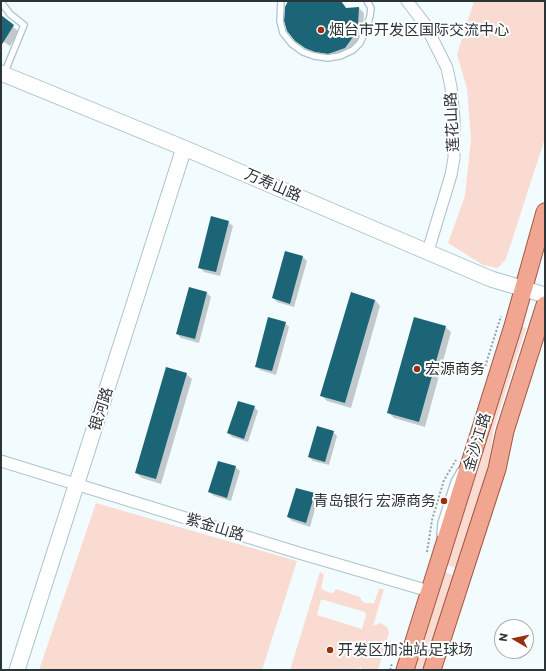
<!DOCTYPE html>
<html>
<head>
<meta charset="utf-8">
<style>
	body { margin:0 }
	#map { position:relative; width:546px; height:671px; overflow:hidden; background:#f2fcff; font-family:Commissioner,sans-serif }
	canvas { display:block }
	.frame { position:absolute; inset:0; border:2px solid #2b3437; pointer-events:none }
	.north { position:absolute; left:494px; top:619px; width:40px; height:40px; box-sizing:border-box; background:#fff; border:1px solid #aaaeaf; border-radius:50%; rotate:279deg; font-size:11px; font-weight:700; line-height:16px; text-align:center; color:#2b3437 }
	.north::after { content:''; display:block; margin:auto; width:14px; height:18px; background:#973011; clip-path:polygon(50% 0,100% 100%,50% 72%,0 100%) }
</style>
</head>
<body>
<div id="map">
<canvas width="546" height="671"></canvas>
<div class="frame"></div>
<div class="north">N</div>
</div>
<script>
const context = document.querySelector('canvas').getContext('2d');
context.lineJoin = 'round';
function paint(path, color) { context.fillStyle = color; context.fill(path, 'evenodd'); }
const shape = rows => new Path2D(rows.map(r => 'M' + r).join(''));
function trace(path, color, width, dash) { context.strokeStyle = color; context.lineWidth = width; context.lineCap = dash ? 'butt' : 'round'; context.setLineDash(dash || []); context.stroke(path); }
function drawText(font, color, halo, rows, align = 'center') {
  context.font = font + ' Commissioner,"Noto Sans SC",sans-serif'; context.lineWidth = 4; context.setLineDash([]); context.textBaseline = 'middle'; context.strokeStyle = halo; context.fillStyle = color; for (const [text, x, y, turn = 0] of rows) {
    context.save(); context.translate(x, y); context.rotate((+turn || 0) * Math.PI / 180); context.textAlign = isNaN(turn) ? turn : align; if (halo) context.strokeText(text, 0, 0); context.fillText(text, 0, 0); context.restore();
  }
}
const green = shape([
	[474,1,545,1,545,138,506,259,500,266,497,268,483,265,448,243,465,196,471,139,467,89,457,54],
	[521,326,526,328,494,428,489,463,456,568,447,565],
	[96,503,297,561,262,670,39,670],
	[320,572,324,574,321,588,323,590,331,593,334,592,336,589,360,597,362,601,366,603,374,603,379,589,384,589,373,626,380,623,387,627,389,633,378,670,362,670,360,666,359,670,290,670],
	[321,600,324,600,365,612,366,615,362,629,317,615],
	[444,572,453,575,423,670,412,670]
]);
const shadow = shape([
	[289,1,340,1,347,9,359,8,364,13,363,32,359,42,351,53,334,59,312,54,296,40],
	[1,16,19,32,10,46,1,40],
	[228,222,233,226,220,276,204,272,200,268],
	[303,257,307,261,294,307,277,302,273,298],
	[207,293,211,297,199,343,181,338,177,334],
	[375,300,380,306,351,408,327,401,322,396],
	[285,323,289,327,276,375,260,370,256,366],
	[445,327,451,332,425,427,394,418,389,413],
	[186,374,192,379,161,484,142,478,136,473],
	[254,407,258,411,248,442,232,437,228,433],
	[333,432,337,436,329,465,313,461,309,457],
	[235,467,240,471,231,501,214,496,209,492],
	[314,494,318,498,310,527,292,521,288,517]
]);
const building = shape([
	[288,1,341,1,346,8,359,7,358,26,353,37,345,48,328,54,315,52,305,48,295,41,287,31,284,21,285,7],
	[1,15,14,25,1,46],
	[211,216,229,221,216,272,198,268],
	[285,251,303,256,290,304,272,298],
	[189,287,207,292,195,339,176,334],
	[351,292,375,300,345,403,320,396],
	[268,317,286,322,272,371,255,367],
	[414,317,446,326,419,422,387,413],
	[166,367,187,373,156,479,135,473],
	[238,401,255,406,244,439,227,433],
	[317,426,334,431,325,462,308,457],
	[218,461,236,466,227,498,208,492],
	[296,488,315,493,306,523,287,517]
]);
const path = shape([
	[484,370,501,316],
	[427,552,432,520,444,480,456,460],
	[390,670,392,663]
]);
const lane = shape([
	[281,1,280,21,283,33,292,44,303,52,314,56,328,58,340,56,353,50,360,43,366,29,370,16,371,8,367,1],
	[1,2,10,14,24,25,4,74],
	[440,535,441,523,454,482,460,471]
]);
const street = shape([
	[407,1,425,24,447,68,451,87,454,118,454,158,451,175,428,251],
	[1,461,299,553,429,591]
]);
const secondary = shape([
	[1,73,184,148,491,279,545,295],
	[17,670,184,148]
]);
const primary = shape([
	[405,670,513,326,545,212],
	[432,670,497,469,505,431,545,305]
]);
const markers = [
	[321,30,4,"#973011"],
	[417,369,4,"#973011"],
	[444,501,4,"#973011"],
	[330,650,4,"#973011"]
];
const poiNames = [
	["烟台市开发区国际交流中心",329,30],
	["宏源商务",425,369],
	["青岛银行 宏源商务",436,501,"right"],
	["开发区加油站足球场",338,650]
];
const streetNames = [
	["莲花山路",452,122,-93],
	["万寿山路",273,185,23],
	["银河路",101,409,-72],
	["金沙江路",477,442,-73],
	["紫金山路",215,527,17]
];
paint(green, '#fadbd2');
paint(shadow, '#0003');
paint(building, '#1c6577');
trace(lane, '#acc3cb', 8);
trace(street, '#acc3cb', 13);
trace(secondary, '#acc3cb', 17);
trace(primary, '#a55742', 19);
trace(path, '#97a1a4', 2, [2, 2]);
trace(lane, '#fff', 5.5);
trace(street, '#fff', 11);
trace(secondary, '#fff', 15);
trace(primary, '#f0a691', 17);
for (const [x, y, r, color] of markers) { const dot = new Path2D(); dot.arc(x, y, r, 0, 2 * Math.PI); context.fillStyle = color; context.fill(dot); trace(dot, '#fff', 1.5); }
drawText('15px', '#2b3437', '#fff', poiNames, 'left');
drawText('15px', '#2b3437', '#fff', streetNames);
</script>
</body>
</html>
